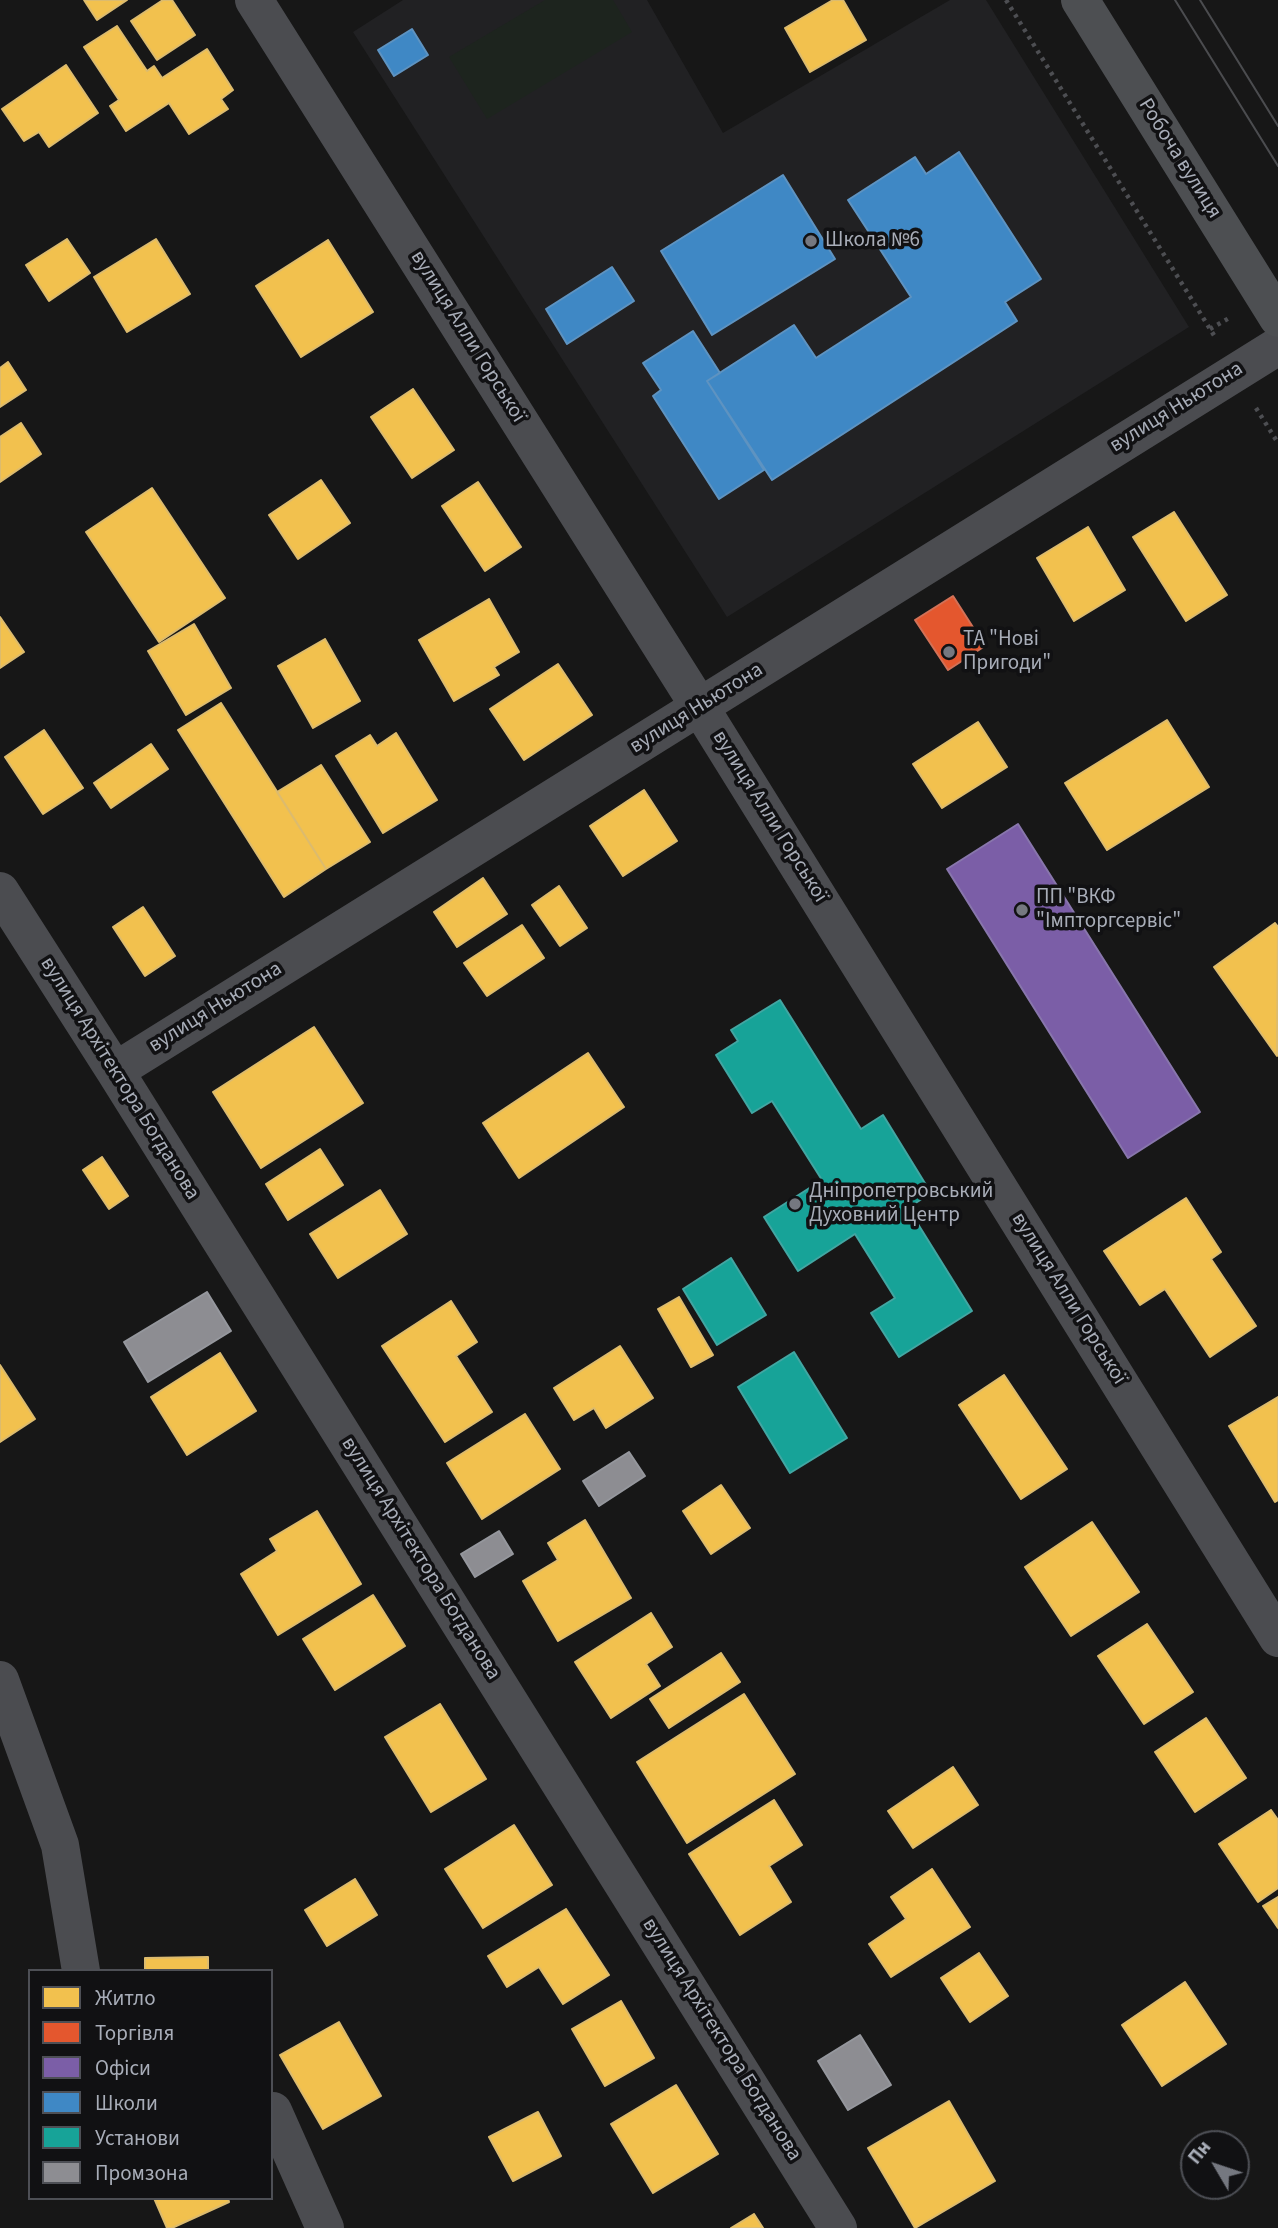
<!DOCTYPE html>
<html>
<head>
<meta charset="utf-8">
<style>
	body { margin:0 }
	#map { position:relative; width:1278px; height:2228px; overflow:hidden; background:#171717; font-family:"Source Sans 3",sans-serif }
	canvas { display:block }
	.legend { position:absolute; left:28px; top:1969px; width:245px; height:231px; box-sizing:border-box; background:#111113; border:2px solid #4d4f55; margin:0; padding:9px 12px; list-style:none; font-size:21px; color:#a8adb8 }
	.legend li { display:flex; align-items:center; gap:14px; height:35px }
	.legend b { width:35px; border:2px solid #4d4f55 }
	.north { position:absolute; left:1180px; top:2130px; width:70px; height:70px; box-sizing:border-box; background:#111113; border:2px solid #4d4f55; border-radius:50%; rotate:309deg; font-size:19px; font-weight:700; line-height:28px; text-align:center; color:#a8adb8 }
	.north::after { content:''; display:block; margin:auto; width:24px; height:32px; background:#757880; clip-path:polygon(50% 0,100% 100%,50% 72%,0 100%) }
</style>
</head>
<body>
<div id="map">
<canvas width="1278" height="2228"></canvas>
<ul class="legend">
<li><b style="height:19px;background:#f2c14e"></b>Житло</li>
<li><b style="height:19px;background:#e4572e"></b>Торгівля</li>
<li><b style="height:19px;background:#7b5ea7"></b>Офіси</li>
<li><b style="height:19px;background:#3f88c5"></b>Школи</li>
<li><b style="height:19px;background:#17a398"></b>Установи</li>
<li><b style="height:19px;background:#8d8d92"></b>Промзона</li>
</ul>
<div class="north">Пн</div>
</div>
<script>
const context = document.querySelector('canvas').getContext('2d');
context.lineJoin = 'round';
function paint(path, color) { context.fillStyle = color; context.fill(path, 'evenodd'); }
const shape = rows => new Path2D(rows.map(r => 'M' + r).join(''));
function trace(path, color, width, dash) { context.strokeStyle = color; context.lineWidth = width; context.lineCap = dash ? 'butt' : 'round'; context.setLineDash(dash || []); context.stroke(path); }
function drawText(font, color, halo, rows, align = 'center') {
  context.font = font + ' "Source Sans 3",sans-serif'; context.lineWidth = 7; context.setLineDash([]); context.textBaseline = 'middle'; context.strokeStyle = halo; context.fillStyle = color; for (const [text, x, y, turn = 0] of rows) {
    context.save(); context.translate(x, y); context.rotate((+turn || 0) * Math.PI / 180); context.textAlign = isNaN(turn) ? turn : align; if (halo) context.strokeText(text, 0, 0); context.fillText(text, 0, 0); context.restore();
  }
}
const built = shape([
	[403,0,647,0,723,133,950,0,986,0,1189,327,727,617,353,32]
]);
const green = shape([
	[545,0,613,0,632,32,487,119,449,57]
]);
const homes = shape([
	[84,0,127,0,97,20,84,0],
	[163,0,172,0,195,35,157,60,131,21,163,0],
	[833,0,843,0,866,40,810,72,785,28,833,0],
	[117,26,147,71,154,66,162,78,207,49,233,90,221,99,228,109,189,134,169,103,126,131,110,106,119,100,84,47,117,26],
	[66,65,98,113,49,147,39,132,24,141,2,109,66,65],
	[67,239,90,273,49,301,26,265,67,239],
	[156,239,190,294,127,332,94,277,156,239],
	[328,240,373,312,301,357,256,286,328,240],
	[8,362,26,390,0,407,0,368,8,362],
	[413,389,454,450,412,478,371,417,413,389],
	[21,423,41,454,0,482,0,437,21,423],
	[321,480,350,523,298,559,269,515,321,480],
	[478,482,521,547,485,571,442,506,478,482],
	[152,488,225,598,159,642,86,532,152,488],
	[1174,512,1227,595,1186,621,1133,537,1174,512],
	[1088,527,1125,590,1074,621,1037,558,1088,527],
	[489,599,519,652,494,667,499,675,454,701,419,640,489,599],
	[0,617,24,652,0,668,0,617],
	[194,624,231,688,186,715,148,651,194,624],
	[325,639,360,701,313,728,278,666,325,639],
	[558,664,592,715,524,760,490,709,558,664],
	[221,703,326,869,284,897,178,730,221,703],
	[1167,720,1209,787,1107,850,1065,783,1167,720],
	[978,722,1007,767,942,808,913,764,978,722],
	[44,730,83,788,43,814,5,757,44,730],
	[396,733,437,800,383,833,336,756,370,735,377,746,396,733],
	[151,744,168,769,111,808,94,783,151,744],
	[321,765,370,842,326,869,277,792,321,765],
	[644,790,677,841,623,876,590,826,644,790],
	[483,878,507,914,457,947,434,912,483,878],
	[559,886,587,928,560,946,532,905,559,886],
	[143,907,175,956,145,976,113,927,143,907],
	[1275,923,1278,927,1277,1056,1214,967,1275,923],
	[522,925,544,958,487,996,464,963,522,925],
	[314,1027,363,1103,261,1168,213,1092,314,1027],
	[588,1053,624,1107,519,1178,483,1123,588,1053],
	[320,1149,343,1185,288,1220,266,1184,320,1149],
	[102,1157,128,1196,109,1209,83,1170,102,1157],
	[380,1190,407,1234,338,1278,310,1234,380,1190],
	[1186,1198,1221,1252,1211,1259,1256,1326,1210,1357,1165,1289,1140,1305,1104,1251,1186,1198],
	[679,1297,713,1355,691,1367,658,1309,679,1297],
	[451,1301,477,1342,456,1356,492,1412,445,1442,382,1346,451,1301],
	[620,1346,653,1398,606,1428,594,1408,574,1420,554,1388,620,1346],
	[220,1353,256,1411,187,1455,151,1397,220,1353],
	[0,1365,35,1419,0,1442,0,1365],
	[1004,1375,1067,1469,1021,1499,959,1405,1004,1375],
	[1278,1397,1278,1500,1275,1502,1229,1426,1278,1397],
	[525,1414,560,1469,482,1519,447,1463,525,1414],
	[721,1485,750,1528,711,1554,683,1511,721,1485],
	[317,1511,361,1584,278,1635,241,1574,277,1551,270,1539,317,1511],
	[585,1520,631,1598,558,1641,523,1581,558,1560,548,1543,585,1520],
	[1092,1522,1139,1592,1071,1636,1025,1567,1092,1522],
	[373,1595,405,1646,335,1690,303,1639,373,1595],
	[651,1613,672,1647,646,1664,660,1686,611,1718,575,1662,651,1613],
	[1147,1624,1193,1692,1144,1724,1098,1656,1147,1624],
	[721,1653,740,1682,669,1728,650,1699,721,1653],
	[744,1694,795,1774,687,1843,637,1762,744,1694],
	[440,1704,486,1779,431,1812,385,1737,440,1704],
	[1206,1718,1246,1778,1195,1812,1155,1752,1206,1718],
	[953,1767,978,1805,913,1848,888,1811,953,1767],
	[774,1800,802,1845,769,1866,791,1902,740,1935,689,1854,774,1800],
	[1271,1810,1278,1820,1278,1888,1258,1902,1219,1844,1271,1810],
	[514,1825,552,1885,483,1928,445,1869,514,1825],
	[932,1869,970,1927,891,1977,869,1944,906,1919,891,1897,932,1869],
	[355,1879,377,1915,327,1946,305,1910,355,1879],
	[1278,1897,1278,1928,1263,1906,1278,1897],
	[566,1909,609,1975,563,2004,539,1967,507,1987,488,1956,566,1909],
	[979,1953,1008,1996,970,2022,941,1978,979,1953],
	[208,1957,208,1971,145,1971,145,1958,208,1957],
	[1185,1982,1226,2044,1162,2086,1122,2025,1185,1982],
	[621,2001,654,2058,605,2086,572,2029,621,2001],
	[339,2022,381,2096,323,2129,280,2055,339,2022],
	[676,2085,718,2154,653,2193,611,2124,676,2085],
	[949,2101,995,2181,915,2228,868,2148,949,2101],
	[538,2112,561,2156,513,2181,489,2137,538,2112],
	[154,2198,228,2198,229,2202,172,2228,167,2228,154,2198],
	[754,2214,763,2228,731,2228,754,2214]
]);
const shops = shape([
	[953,596,985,646,948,670,915,620,953,596]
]);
const offices = shape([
	[1018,824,1200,1112,1128,1158,947,869,1018,824]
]);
const schools = shape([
	[412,29,428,55,394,76,378,50,412,29],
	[959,152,1041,279,1005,302,1017,321,772,480,707,381,794,325,816,358,911,297,848,200,915,157,926,174,959,152],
	[783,175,835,259,712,335,661,251,783,175],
	[612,267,634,301,567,344,546,309,612,267],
	[693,331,720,373,707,381,764,470,719,499,653,396,661,390,643,363,693,331]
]);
const public = shape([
	[780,1000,861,1129,883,1115,931,1193,908,1208,972,1311,899,1357,871,1313,895,1298,855,1234,798,1271,764,1217,822,1180,772,1101,752,1113,716,1055,738,1041,731,1030,780,1000],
	[731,1258,766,1315,717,1345,683,1289,731,1258],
	[794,1352,847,1438,790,1473,738,1387,794,1352]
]);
const industry = shape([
	[207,1292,231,1331,148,1382,124,1342,207,1292],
	[629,1452,645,1476,599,1506,583,1481,629,1452],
	[499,1531,513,1554,475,1577,461,1554,499,1531],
	[860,2035,891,2085,848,2110,818,2061,860,2035]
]);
const path = shape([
	[1006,0,1215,337],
	[1210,329,1231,317],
	[1256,408,1278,443]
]);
const minor = shape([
	[254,0,706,717,1278,1638],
	[0,891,115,1071,838,2228],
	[115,1071,1278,346],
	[0,1680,60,1845,81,1971],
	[273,2111,325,2228]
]);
const primary = shape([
	[1080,0,1278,318]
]);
const tram = shape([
	[1175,0,1278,166],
	[1200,0,1278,126]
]);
const markers = [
	[811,241,7,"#757880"],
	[949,652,7,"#757880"],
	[1022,910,7,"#757880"],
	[795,1204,7,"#757880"]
];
const streetNames = [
	["Робоча вулиця",1179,159,58],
	["вулиця Алли Горської",467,337,58],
	["вулиця Ньютона",1177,408,-32],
	["вулиця Ньютона",697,709,-32],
	["вулиця Алли Горської",769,817,58],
	["вулиця Ньютона",216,1008,-32],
	["вулиця Архітектора Богданова",119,1079,58],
	["вулиця Алли Горської",1068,1299,58],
	["вулиця Архітектора Богданова",420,1559,58],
	["вулиця Архітектора Богданова",721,2040,58]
];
const poiNames = [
	["Школа №6",825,241],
	["ТА \"Нові",963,640],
	["Пригоди\"",963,664],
	["ПП \"ВКФ",1036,898],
	["\"Імпторгсервіс\"",1036,922],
	["Дніпропетровський",809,1192],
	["Духовний Центр",809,1216]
];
paint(built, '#212123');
paint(green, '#1d241e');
paint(homes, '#f2c14e');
trace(homes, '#dcbb6e', 2);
paint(shops, '#e4572e');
trace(shops, '#d27157', 2);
paint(offices, '#7b5ea7');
trace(offices, '#8876ac', 2);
paint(schools, '#3f88c5');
trace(schools, '#5e93c1', 2);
paint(public, '#17a398');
trace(public, '#42a6a2', 2);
paint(industry, '#8d8d92');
trace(industry, '#95979d', 2);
trace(path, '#4d4e52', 4.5, [3.5, 5]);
trace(minor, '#4b4c50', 38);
trace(primary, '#4d4f52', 38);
trace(tram, '#4b4c4f', 2);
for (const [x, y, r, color] of markers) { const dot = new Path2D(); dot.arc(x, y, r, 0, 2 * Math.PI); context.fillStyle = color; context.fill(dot); trace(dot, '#111113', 2.5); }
drawText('21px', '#a8adb8', '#111113', streetNames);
drawText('21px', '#a8adb8', '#111113', poiNames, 'left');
</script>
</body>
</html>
